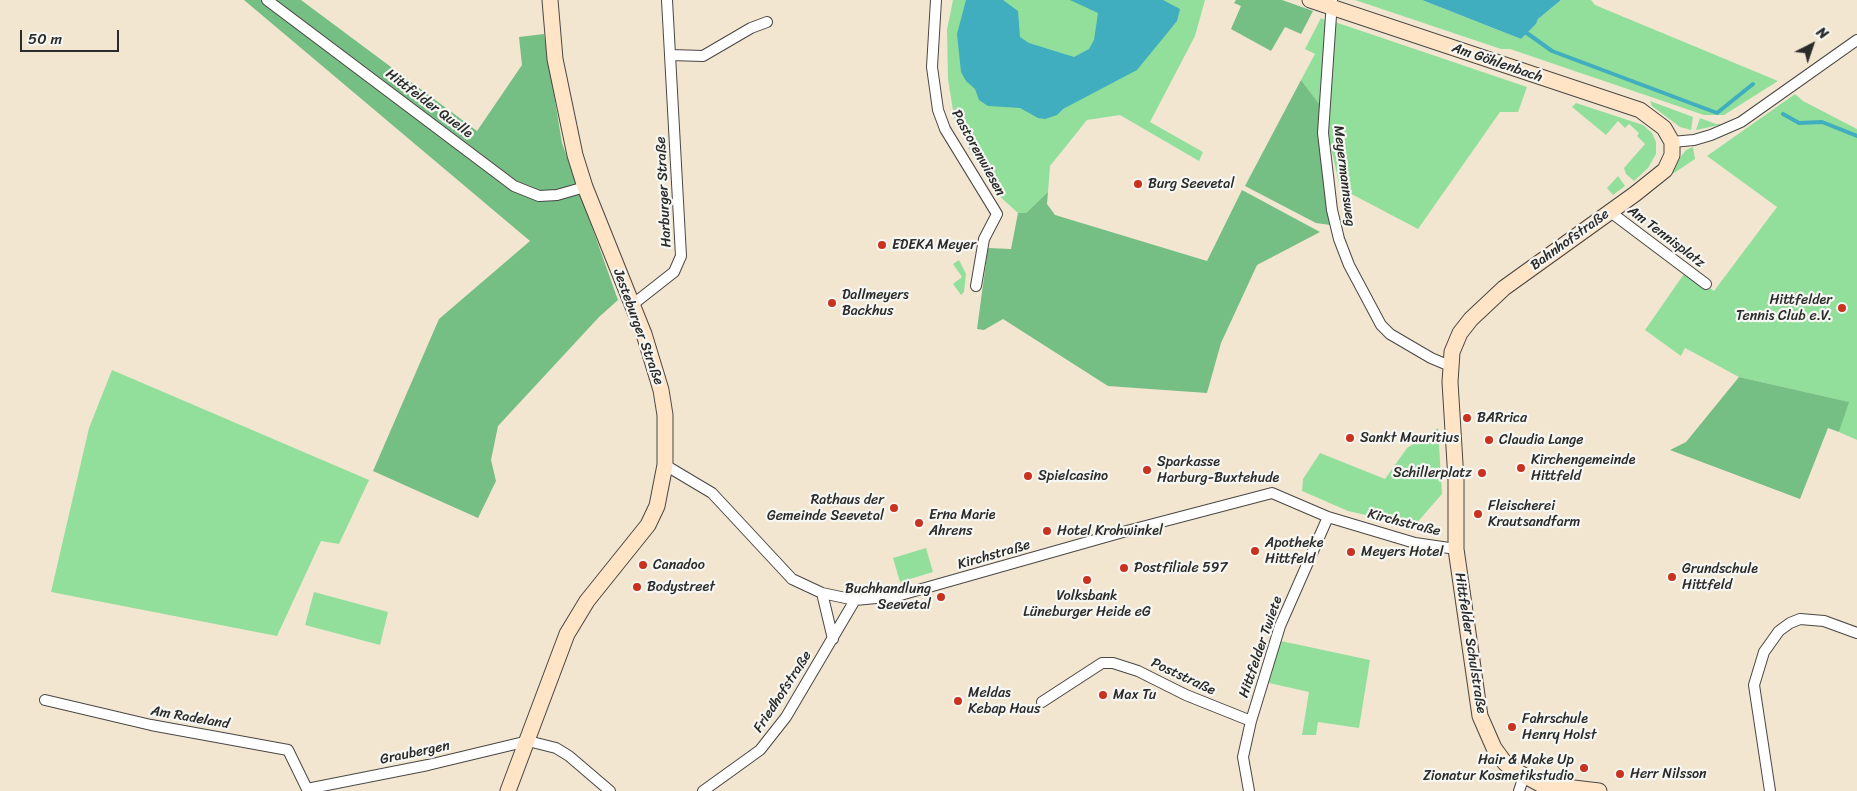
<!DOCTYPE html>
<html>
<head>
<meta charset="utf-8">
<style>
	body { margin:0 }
	#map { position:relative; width:1857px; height:791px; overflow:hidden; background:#f3e6d1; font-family:Sriracha,sans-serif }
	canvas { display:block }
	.north { position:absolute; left:1787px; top:20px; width:50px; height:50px; -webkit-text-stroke:4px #f6f6f2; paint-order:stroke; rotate:41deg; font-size:14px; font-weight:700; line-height:20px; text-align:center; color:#2b2b2b }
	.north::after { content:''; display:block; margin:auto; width:18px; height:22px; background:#2b2b2b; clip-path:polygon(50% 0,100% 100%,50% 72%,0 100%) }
	.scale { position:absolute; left:20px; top:30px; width:99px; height:22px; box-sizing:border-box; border:2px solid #2b2b2b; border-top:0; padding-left:6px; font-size:15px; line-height:18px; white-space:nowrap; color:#2b2b2b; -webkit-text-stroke:4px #f6f6f2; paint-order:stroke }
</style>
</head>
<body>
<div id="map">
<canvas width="1857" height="791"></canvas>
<div class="north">N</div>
<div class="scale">50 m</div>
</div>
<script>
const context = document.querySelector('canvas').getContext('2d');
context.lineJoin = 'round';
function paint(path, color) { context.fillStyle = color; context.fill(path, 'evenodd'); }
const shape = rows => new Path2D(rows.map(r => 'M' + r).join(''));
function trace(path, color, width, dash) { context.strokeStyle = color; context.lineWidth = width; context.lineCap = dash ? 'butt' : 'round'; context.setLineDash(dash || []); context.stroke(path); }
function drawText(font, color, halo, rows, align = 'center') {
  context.font = font + ' Sriracha,sans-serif'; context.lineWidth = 4.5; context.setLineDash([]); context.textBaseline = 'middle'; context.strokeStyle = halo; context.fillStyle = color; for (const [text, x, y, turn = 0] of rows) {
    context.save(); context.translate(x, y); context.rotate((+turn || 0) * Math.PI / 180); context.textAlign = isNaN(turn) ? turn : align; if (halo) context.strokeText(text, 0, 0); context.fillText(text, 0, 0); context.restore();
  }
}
const green = shape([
	[953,0,1205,0,1195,36,1150,122,1203,152,1199,161,1120,115,1087,120,1050,166,1048,192,1026,213,1018,213,996,193,970,151,954,117,948,79,947,30],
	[1355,0,1422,0,1521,39,1536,24,1538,19,1561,0,1591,0,1595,5,1778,81,1724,115,1704,115,1510,49,1501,49],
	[1321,18,1327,21,1320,105,1301,80,1315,54,1305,49],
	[1335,22,1527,87,1518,112,1500,112,1418,229,1340,188,1328,134],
	[1795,94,1803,101,1857,129,1857,440,1839,432,1848,402,1739,377,1685,348,1681,356,1645,330,1686,271,1714,291,1777,207,1707,156],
	[1650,101,1693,117,1691,130,1680,127,1652,106],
	[1576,103,1643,125,1652,133,1656,142,1656,154,1648,168,1634,181,1626,174,1624,168,1645,144,1637,136,1639,133,1629,124,1625,128,1618,121,1606,135,1572,107],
	[1700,118,1716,124,1724,124,1696,130],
	[1693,147,1695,159,1671,175,1676,163,1686,150],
	[1618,176,1625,186,1613,195,1607,188],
	[959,260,966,274,964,292,961,295,953,284,962,277,953,264],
	[112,370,369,480,339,544,321,541,277,636,51,592,89,428],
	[1438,428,1442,494,1414,526,1348,511,1302,491,1303,479,1320,453,1385,479,1407,448],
	[926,548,933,572,900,582,893,558],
	[314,592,388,612,380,645,305,625],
	[1281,641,1370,660,1359,728,1318,722,1316,735,1302,735,1309,692,1269,683]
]);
const forest = shape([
	[244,0,301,0,477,131,522,65,519,37,544,34,562,143,618,300,599,317,498,426,491,460,496,481,478,518,373,471,439,319,530,241],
	[1236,0,1282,0,1313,11,1301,34,1285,27,1271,51,1231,29,1241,6,1234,3],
	[1301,80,1320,105,1320,136,1330,225,1316,223,1245,186],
	[1242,190,1320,232,1257,265,1221,343,1207,393,1108,386,1003,319,984,330,977,329,988,248,1011,249,1018,213,1026,213,1048,192,1047,204,1055,215,1207,261],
	[1739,377,1849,402,1839,432,1828,428,1800,499,1670,450,1686,442]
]);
const water = shape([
	[966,0,1003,0,1018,11,1020,37,1029,43,1074,57,1089,49,1094,40,1098,13,1070,0,1163,0,1180,9,1177,21,1137,70,1063,109,1057,115,1045,119,1038,118,1020,108,988,106,979,100,975,89,966,81,961,72,957,34],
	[1422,0,1561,0,1538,19,1536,24,1521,39]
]);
const stream = shape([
	[1524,31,1552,51,1717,113,1753,84],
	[1783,114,1799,123,1822,122,1857,136]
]);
const street = shape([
	[267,0,514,186,539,196,557,195,585,187],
	[936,0,932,67,938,110,945,129,997,214,984,239,976,286],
	[1332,1,1323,133,1332,210,1339,239,1349,265,1381,325,1390,334,1431,358,1450,366],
	[671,55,703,56,751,28,767,22],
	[1672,142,1694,140,1711,135,1741,122,1857,40],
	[1609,211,1706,284],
	[632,305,674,272,681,256,667,0],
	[665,465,712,493,792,579,822,593,855,600,897,596,1123,532,1272,493,1328,517,1415,543,1456,549],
	[822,593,833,639],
	[45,700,151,725,288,750,307,789,428,765,528,741,556,748,569,756,610,791],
	[1042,702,1102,663,1113,663,1138,671,1186,695,1251,721],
	[703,791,760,750,786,717,855,600],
	[1249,791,1243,757,1251,721,1280,626,1328,517],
	[1519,791,1524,776],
	[1770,791,1754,685,1764,652,1779,631,1790,623,1800,619,1824,621,1857,633]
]);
const secondary = shape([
	[1310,0,1640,110,1664,128,1672,142,1672,155,1665,170,1635,194,1504,288,1471,319,1460,333,1452,352,1450,382,1456,480,1456,549,1480,716,1494,748,1505,763,1514,770,1540,784,1599,791],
	[508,791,567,634,587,601,648,525,657,506,665,465,665,415,661,390,644,334,585,187,575,155,555,59,550,0]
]);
const markers = [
	[1138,184,5,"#c8321e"],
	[882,245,5,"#c8321e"],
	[832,303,5,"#c8321e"],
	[1842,308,5,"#c8321e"],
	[1467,418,5,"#c8321e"],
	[1350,438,5,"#c8321e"],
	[1489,440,5,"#c8321e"],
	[1521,468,5,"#c8321e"],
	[1147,470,5,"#c8321e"],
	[1482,473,5,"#c8321e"],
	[1028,476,5,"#c8321e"],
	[894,508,5,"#c8321e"],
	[1478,514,5,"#c8321e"],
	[919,523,5,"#c8321e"],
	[1047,531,5,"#c8321e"],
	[1255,551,5,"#c8321e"],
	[1351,552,5,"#c8321e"],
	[643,565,5,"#c8321e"],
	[1124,568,5,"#c8321e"],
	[1672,577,5,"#c8321e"],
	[1087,580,5,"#c8321e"],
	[637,587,5,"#c8321e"],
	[941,597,5,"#c8321e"],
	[1103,695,5,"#c8321e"],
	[958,701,5,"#c8321e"],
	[1512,727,5,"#c8321e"],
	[1584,768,5,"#c8321e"],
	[1620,774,5,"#c8321e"]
];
const streetNames = [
	["Am Göhlenbach",1497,63,19],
	["Hittfelder Quelle",429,104,37],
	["Pastorenwiesen",978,153,61],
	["Meyermannsweg",1344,176,83],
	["Harburger Straße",664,192,-93],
	["Am Tennisplatz",1666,237,37],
	["Bahnhofstraße",1570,240,-36],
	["Jesteburger Straße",638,327,70],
	["Kirchstraße",1404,523,14],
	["Kirchstraße",994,555,-16],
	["Hittfelder Schulstraße",1470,643,81],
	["Hittfelder Twiete",1261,647,-71],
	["Poststraße",1183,677,25],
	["Friedhofstraße",783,692,-57],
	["Am Radeland",190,718,10],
	["Graubergen",415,753,-12]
];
const poiNames = [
	["Burg Seevetal",1148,184],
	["EDEKA Meyer",892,245],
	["Dallmeyers",842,295],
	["Backhus",842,311],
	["Hittfelder",1832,300,"right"],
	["Tennis Club e.V.",1832,316,"right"],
	["BARrica",1477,418],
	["Sankt Mauritius",1360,438],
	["Claudia Lange",1499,440],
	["Kirchengemeinde",1531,460],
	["Hittfeld",1531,476],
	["Sparkasse",1157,462],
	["Harburg-Buxtehude",1157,478],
	["Schillerplatz",1472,473,"right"],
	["Spielcasino",1038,476],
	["Rathaus der",884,500,"right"],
	["Gemeinde Seevetal",884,516,"right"],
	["Fleischerei",1488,506],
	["Krautsandfarm",1488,522],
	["Erna Marie",929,515],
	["Ahrens",929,531],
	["Hotel Krohwinkel",1057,531],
	["Apotheke",1265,543],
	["Hittfeld",1265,559],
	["Meyers Hotel",1361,552],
	["Canadoo",653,565],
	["Postfiliale 597",1134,568],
	["Grundschule",1682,569],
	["Hittfeld",1682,585],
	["Bodystreet",647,587],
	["Buchhandlung",931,589,"right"],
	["Seevetal",931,605,"right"],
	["Volksbank",1087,596,"center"],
	["Lüneburger Heide eG",1087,612,"center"],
	["Meldas",968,693],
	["Kebap Haus",968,709],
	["Max Tu",1113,695],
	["Fahrschule",1522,719],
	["Henry Holst",1522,735],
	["Hair & Make Up",1574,760,"right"],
	["Zionatur Kosmetikstudio",1574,776,"right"],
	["Herr Nilsson",1630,774]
];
paint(green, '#92df9c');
paint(forest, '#75be84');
paint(water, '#40aebe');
trace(stream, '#40aebe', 4);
trace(street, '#494744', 12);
trace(secondary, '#494744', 17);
trace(street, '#fff', 10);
trace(secondary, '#ffe4c6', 15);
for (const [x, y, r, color] of markers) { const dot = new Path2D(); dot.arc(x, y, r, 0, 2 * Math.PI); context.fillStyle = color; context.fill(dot); trace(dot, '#f6f6f2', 2); }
drawText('14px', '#2b2b2b', '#f6f6f2', streetNames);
drawText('14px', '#2b2b2b', '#f6f6f2', poiNames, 'left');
</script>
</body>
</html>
